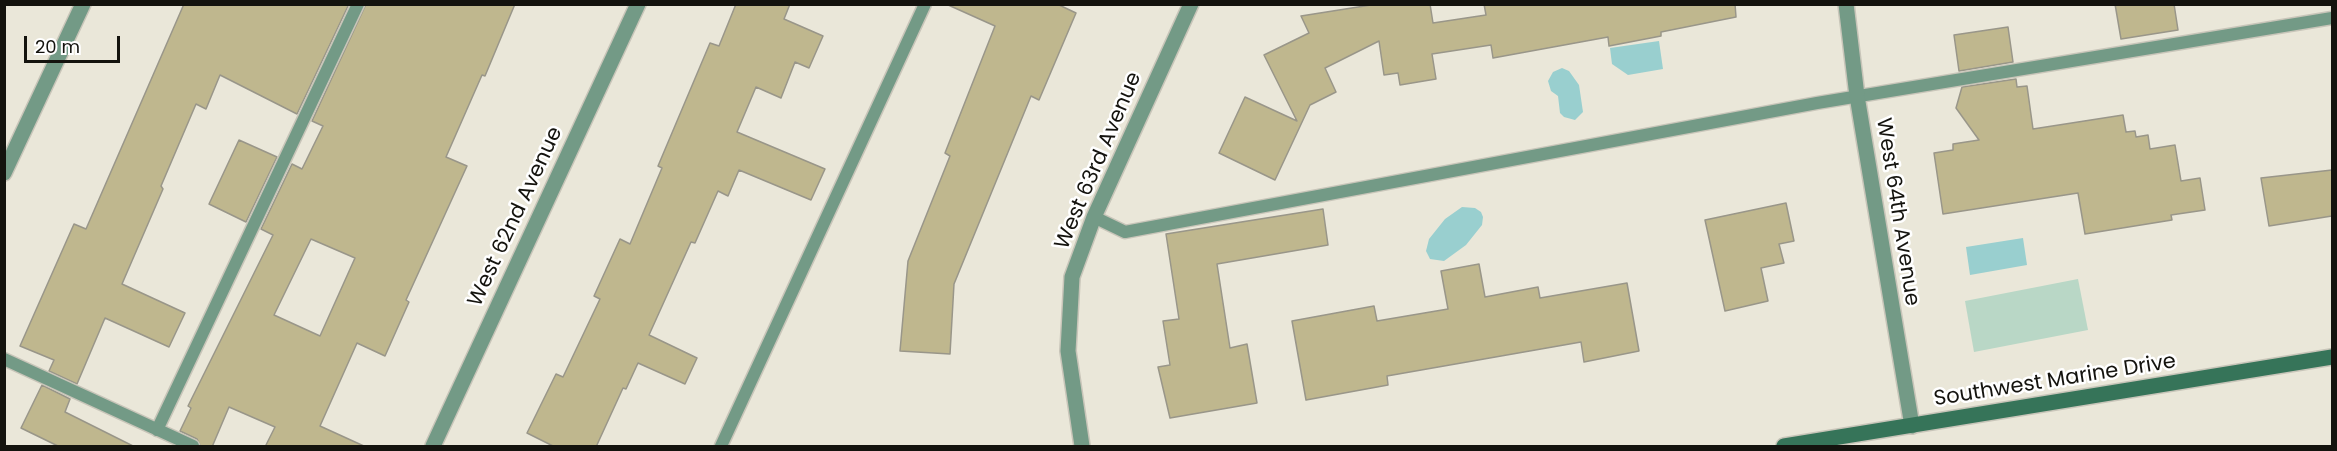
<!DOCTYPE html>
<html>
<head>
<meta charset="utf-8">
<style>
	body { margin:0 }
	#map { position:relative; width:2337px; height:451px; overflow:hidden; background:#eae7d9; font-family:Poppins,sans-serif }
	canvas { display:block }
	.frame { position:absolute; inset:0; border:6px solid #14130e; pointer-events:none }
	.scale { position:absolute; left:24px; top:36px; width:96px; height:27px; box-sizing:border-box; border:3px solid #14130e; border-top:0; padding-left:8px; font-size:18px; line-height:21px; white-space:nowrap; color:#14130e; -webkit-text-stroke:4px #fff; paint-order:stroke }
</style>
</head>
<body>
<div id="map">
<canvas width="2337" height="451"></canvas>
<div class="frame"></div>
<div class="scale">20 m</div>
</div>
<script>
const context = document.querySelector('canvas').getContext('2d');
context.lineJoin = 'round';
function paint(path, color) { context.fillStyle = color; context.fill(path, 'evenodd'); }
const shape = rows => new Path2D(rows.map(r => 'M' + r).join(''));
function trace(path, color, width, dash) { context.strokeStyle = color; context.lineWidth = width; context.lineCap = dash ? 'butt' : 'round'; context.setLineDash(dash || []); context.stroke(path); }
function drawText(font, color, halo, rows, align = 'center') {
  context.font = font + ' Poppins,sans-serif'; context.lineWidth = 5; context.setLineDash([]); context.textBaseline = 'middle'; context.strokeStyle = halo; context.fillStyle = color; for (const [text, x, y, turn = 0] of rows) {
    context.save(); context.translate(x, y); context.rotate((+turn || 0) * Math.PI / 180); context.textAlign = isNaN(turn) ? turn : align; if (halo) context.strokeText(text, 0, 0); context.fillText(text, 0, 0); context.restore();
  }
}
const green = shape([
	[2078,279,2088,330,1974,352,1965,301]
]);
const water = shape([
	[1659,41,1663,69,1628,75,1612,64,1610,48],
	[1562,68,1569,71,1579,85,1583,112,1575,120,1564,117,1560,113,1558,96,1551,91,1548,81,1553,72],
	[1462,207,1475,208,1481,212,1483,217,1482,225,1466,245,1444,261,1430,259,1426,251,1429,239,1445,219],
	[2023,238,2027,265,1970,275,1966,247]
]);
const building = shape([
	[184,4,349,4,297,114,220,75,206,109,196,104,161,186,163,189,122,284,185,313,169,347,105,318,77,384,49,371,54,360,20,346,74,224,86,229,184,4],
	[366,4,515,4,485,76,482,75,446,157,467,166,406,300,409,302,385,356,357,343,320,426,366,447,265,447,275,427,229,407,212,447,201,447,197,439,180,431,191,408,188,406,273,235,261,229,292,164,302,169,323,126,312,121,366,4],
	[311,239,355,258,320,336,274,315,311,239],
	[736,4,790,4,784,19,823,36,809,68,795,62,781,98,756,87,737,132,825,169,811,200,739,170,728,196,718,191,695,243,691,242,649,335,697,358,685,384,638,363,626,389,623,388,596,447,555,447,527,433,556,374,563,377,600,299,594,296,620,239,630,244,662,168,658,166,710,43,719,46,736,4],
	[946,4,1057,4,1076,13,1039,100,1031,96,954,284,950,354,900,351,908,261,950,156,945,153,995,26,946,4],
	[1377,4,1430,4,1433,23,1486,15,1484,4,1735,4,1736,17,1661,32,1661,36,1609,46,1608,37,1493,58,1491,45,1432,54,1436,79,1400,85,1398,73,1384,75,1379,41,1325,68,1336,92,1310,105,1275,180,1219,153,1245,97,1297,121,1264,55,1309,33,1301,16,1377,4],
	[2115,4,2174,4,2178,30,2121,39,2115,4],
	[2008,27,2013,62,1959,71,1954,35,2008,27],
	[2016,79,2017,87,2027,86,2033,129,2123,115,2126,132,2135,131,2136,137,2148,135,2150,149,2175,145,2181,181,2200,178,2205,210,2171,215,2172,220,2085,234,2078,193,1943,214,1934,153,1953,150,1953,144,1979,140,1956,108,1962,87,2016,79],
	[239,140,277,157,246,222,209,204,239,140],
	[2332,170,2332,216,2269,226,2261,178,2332,170],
	[1786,203,1794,241,1779,244,1784,263,1761,268,1768,301,1725,311,1705,220,1786,203],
	[1323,209,1328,245,1217,264,1230,348,1247,344,1257,403,1170,418,1158,367,1170,365,1163,321,1179,319,1166,234,1323,209],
	[1479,264,1485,297,1538,287,1540,298,1627,283,1639,351,1584,362,1581,342,1387,376,1388,385,1306,400,1292,321,1374,306,1377,321,1448,309,1441,271,1479,264],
	[42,385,70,399,65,412,135,447,60,447,21,428,42,385]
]);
const service = shape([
	[1094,217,1125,232,1817,103,2332,18],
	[4,359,193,446],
	[157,430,358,4],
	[721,446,925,4]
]);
const minor = shape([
	[1846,4,1857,96,1912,426],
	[4,173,83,4],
	[433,446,638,4],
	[1082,446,1068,351,1072,277,1094,217,1191,4]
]);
const secondary = shape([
	[1784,446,2332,357]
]);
const streetNames = [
	["West 63rd Avenue",1099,161,-67],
	["West 64th Avenue",1897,212,81],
	["West 62nd Avenue",516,217,-65],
	["Southwest Marine Drive",2055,381,-9]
];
paint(green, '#b9d7c6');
paint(water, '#99cfcf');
paint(building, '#bfb78e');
trace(building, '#999689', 1.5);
trace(service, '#c8c5b9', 15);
trace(minor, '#c8c5b9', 18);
trace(secondary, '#c8c5b9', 18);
trace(service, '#739a86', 12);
trace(minor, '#739a86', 15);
trace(secondary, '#367459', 15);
drawText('21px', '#14130e', '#fff', streetNames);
</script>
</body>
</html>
